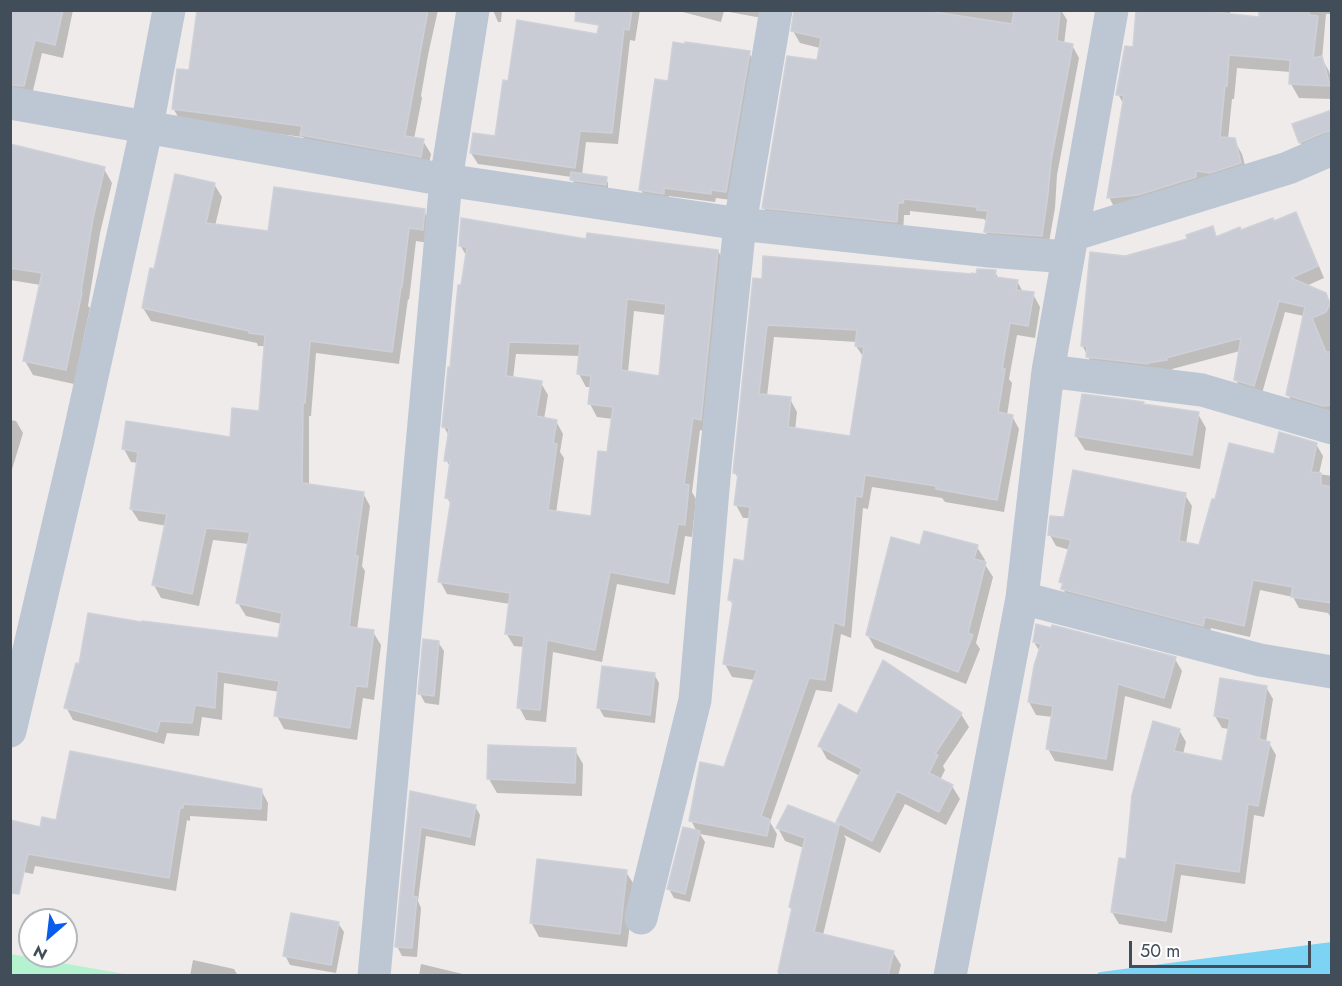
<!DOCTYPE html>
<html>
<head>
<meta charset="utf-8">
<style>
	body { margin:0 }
	#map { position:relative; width:1342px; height:986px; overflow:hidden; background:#efebeb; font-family:Jost,sans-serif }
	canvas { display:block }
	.frame { position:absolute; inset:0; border:12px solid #424d5a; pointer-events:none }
	.north { position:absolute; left:18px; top:908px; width:60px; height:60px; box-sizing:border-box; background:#fff; border:2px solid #b3b8bd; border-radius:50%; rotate:208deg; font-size:16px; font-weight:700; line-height:24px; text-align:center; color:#424d5a }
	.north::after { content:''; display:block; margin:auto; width:21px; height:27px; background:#095dea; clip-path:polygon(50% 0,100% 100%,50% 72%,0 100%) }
	.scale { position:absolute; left:1129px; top:941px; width:182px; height:27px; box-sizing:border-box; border:3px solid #424d5a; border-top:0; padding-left:8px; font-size:18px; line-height:21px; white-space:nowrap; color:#424d5a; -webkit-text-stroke:4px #fff; paint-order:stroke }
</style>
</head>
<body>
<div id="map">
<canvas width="1342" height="986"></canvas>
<div class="frame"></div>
<div class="north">N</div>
<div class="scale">50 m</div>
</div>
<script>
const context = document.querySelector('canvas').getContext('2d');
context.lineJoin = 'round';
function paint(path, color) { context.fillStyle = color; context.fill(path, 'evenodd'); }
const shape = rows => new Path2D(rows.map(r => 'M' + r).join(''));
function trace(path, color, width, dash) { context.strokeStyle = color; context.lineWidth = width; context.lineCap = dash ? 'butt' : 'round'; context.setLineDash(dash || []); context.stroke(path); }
const green = shape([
	[11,954,130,975,11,975]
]);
const water = shape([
	[1331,946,1331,975,1101,975]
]);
const shadow = shape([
	[10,10,73,10,63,58,42,53,31,99,10,99],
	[194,10,438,10,428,55,421,96,422,98,414,139,423,141,431,154,428,169,309,148,303,137,181,122,173,108,190,72,198,14],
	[493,10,502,10,501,22,498,22],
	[603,10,640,10,635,41,630,40,618,144,586,142,582,175,606,179,608,183,608,189,574,183,572,177,478,164,471,153,496,137,509,82,599,36],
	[675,10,763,10,762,18,724,11,721,22],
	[796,10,1061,10,1067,20,1064,44,1072,45,1079,58,1057,175,1055,208,1048,248,993,244,985,231,987,222,984,219,910,211,910,215,904,215,903,234,771,220,763,207,818,62,820,48,800,43,793,31],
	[1138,10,1230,10,1230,15,1260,19,1261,10,1332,10,1332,14,1326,14,1322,59,1329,71,1332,81,1332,99,1299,98,1291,84,1291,72,1237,68,1234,99,1232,99,1228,139,1234,140,1242,154,1248,177,1116,211,1109,197,1124,105,1118,94,1134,49],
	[749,53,754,61,731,200,716,198,715,202,669,196,668,201,646,198,641,190],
	[1332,113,1332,140,1305,151,1300,142],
	[10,152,104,169,112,183,100,233,88,306,90,308,74,384,33,375,25,361,41,285,10,280],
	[214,184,222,197,215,226,269,233,424,211,431,224,429,243,416,241,409,300,408,299,399,364,316,353,311,416,309,416,309,485,363,493,370,506,362,566,365,571,357,630,373,632,381,645,374,700,363,698,357,740,284,729,277,716,280,692,224,683,222,720,202,717,199,736,167,733,164,744,73,720,66,707,81,666,143,624,279,640,282,624,246,616,238,603,249,544,213,540,199,606,161,598,154,585,167,526,139,521,131,509,138,463,131,462,124,449,231,438,260,412,266,346,258,346,257,343,151,321,143,308,156,271],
	[1296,214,1302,226,1324,278,1306,286,1325,294,1332,304,1332,417,1295,407,1288,395,1304,316,1285,312,1261,397,1242,391,1236,380,1240,351,1172,369,1172,371,1094,368,1082,345,1125,258,1189,240,1212,228,1218,238,1274,223],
	[587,240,718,251,725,264,708,432,700,430,692,492,696,499,692,537,685,536,675,595,617,584,602,662,553,652,546,722,526,720,519,707,524,647,514,646,506,633,510,604,447,594,440,581,451,505,447,497,451,468,446,460,449,436,444,427,467,257,460,245],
	[634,311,666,315,661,377,628,372],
	[516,354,581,356,579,374,586,387,592,387,590,404,597,417,613,419,608,454,593,518,556,513,564,458,560,452,563,434,556,421,544,419,548,395,541,383,513,378],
	[995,272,999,279,1017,281,1023,292,1033,294,1040,307,1035,338,1017,335,1009,379,1012,383,1007,415,1012,416,1019,429,1004,512,945,502,942,498,872,487,868,509,863,508,851,638,841,634,832,692,816,690,770,822,777,834,774,848,700,834,705,842,690,902,674,898,669,889,697,832,691,820,724,768,755,680,732,677,725,664,734,607,730,600,746,562,750,518,743,518,736,505,739,480,735,473,755,280,972,276],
	[774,337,857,342,856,346,864,358,852,438,795,430,797,412,790,399,767,396],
	[1143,403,1144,405,1198,414,1206,428,1200,469,1085,450,1076,436],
	[10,420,16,421,23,433,10,476],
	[1316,444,1323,456,1319,474,1332,476,1332,619,1328,613,1299,608,1293,597,1260,590,1250,637,1211,628,1209,637,1070,600,1063,589,1063,586,1061,582,1070,550,1056,546,1050,535,1065,518,1185,495,1192,506,1186,544,1200,547,1275,456],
	[921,547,977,547,985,560,984,563,993,577,976,643,980,649,966,684,875,648,867,634],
	[438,642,444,651,439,705,425,703,420,694],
	[1034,642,1175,659,1182,671,1171,709,1125,696,1113,771,1055,761,1048,749,1053,717,1036,715,1029,702,1040,652],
	[654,674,659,683,655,723,604,717,599,708],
	[1266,687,1273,699,1266,742,1269,743,1276,755,1264,817,1254,815,1245,884,1181,875,1172,933,1119,924,1112,912,1127,860,1179,730,1186,742,1183,754,1223,763,1230,729,1222,728,1215,716],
	[961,714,969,727,943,766,945,770,940,780,952,786,960,799,946,825,905,804,880,853,844,835,846,839,823,935,893,952,901,965,898,976,778,976,793,912,790,907,804,848,785,841,778,828,788,807,840,826,837,822,860,776,827,759,820,746,858,716],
	[575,750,583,764,582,796,497,793,489,779],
	[261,790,268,803,267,821,190,816,190,821,187,820,176,891,35,866,33,874,14,870,41,829],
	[411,793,475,806,480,815,475,846,426,836,418,901,421,908,417,957,402,956,397,946],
	[626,872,635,886,627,947,539,937,531,922],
	[338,923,344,932,336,973,290,965,285,955],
	[193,960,234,969,238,976,190,976],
	[421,964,471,976,419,976]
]);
const stream = shape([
	[1101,976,1332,946]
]);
const building = shape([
	[10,10,63,10,55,45,35,40,24,86,10,85,10,10],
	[197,10,428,10,405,136,424,139,421,157,300,135,302,126,172,109,177,69,189,70,197,10],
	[576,10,632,10,629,30,624,29,612,133,580,131,575,168,470,153,473,133,495,136,503,80,508,81,517,20,597,34,599,25,575,21,576,10],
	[794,10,922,10,1012,24,1014,10,1060,10,1057,41,1073,44,1051,161,1048,194,1042,236,984,232,988,211,977,210,977,207,904,199,903,203,898,203,897,222,762,208,787,56,817,60,821,38,791,31,794,10],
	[1136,10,1215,10,1214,12,1259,17,1259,10,1309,10,1309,15,1318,16,1313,58,1322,56,1330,86,1289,84,1290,60,1229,55,1227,86,1225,86,1220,137,1235,138,1241,163,1210,173,1196,171,1196,177,1138,195,1107,198,1124,95,1116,95,1125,46,1133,47,1136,10],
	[673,42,685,44,685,42,750,51,726,192,711,190,711,194,664,188,664,194,639,190,655,79,668,81,673,42],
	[1332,110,1332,131,1325,132,1299,143,1292,124,1332,110],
	[10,144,105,167,93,218,81,292,82,292,66,370,23,361,42,273,10,268,10,144],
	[571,172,607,177,606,185,570,180,571,172],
	[175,174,215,183,206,223,268,231,274,187,425,209,423,230,409,228,402,287,401,287,392,352,310,341,305,403,303,403,302,483,364,492,355,556,358,556,349,627,374,630,367,687,356,686,350,728,274,716,279,681,217,671,215,708,195,705,192,723,160,721,157,732,64,708,76,663,79,664,88,613,141,622,142,621,278,638,282,613,236,603,250,532,206,528,192,594,152,585,167,514,130,509,138,452,122,449,126,421,230,437,232,408,259,411,265,335,249,333,249,331,142,308,150,268,154,269,175,174],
	[1296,212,1318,266,1291,278,1326,293,1330,304,1326,312,1312,318,1326,352,1332,352,1332,405,1323,406,1286,395,1305,307,1279,301,1254,386,1234,380,1241,338,1166,358,1167,360,1148,363,1148,364,1086,357,1087,346,1081,346,1090,252,1125,256,1187,239,1186,235,1213,226,1216,237,1240,227,1241,230,1273,218,1274,221,1296,212],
	[461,218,586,239,587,233,718,250,701,420,693,418,684,484,689,485,685,525,678,524,668,583,610,572,595,650,547,640,540,710,517,708,524,636,505,634,510,593,438,582,451,499,445,498,450,461,444,461,449,428,442,427,448,367,450,367,458,285,461,285,467,247,459,246,461,218],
	[627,299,666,304,659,376,621,370,627,299],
	[509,342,580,344,577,374,591,376,588,404,613,407,607,452,598,451,591,516,548,510,557,444,553,443,557,420,536,416,542,381,506,376,509,342],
	[763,256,971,274,971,273,976,274,977,269,996,270,995,277,1018,280,1016,290,1034,292,1028,326,1010,323,1002,369,1005,369,998,412,1013,415,997,500,936,489,936,486,865,475,862,497,856,496,844,626,834,622,825,680,809,678,761,816,770,820,767,836,689,821,700,762,724,767,757,670,723,664,733,601,728,600,734,559,744,561,750,507,734,505,738,474,733,473,753,278,762,279,763,256],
	[767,325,857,330,855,346,864,347,850,436,788,427,791,397,759,394,767,325],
	[1082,394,1144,402,1143,404,1199,412,1192,455,1075,436,1082,394],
	[1279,432,1317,443,1311,472,1321,473,1321,485,1332,487,1332,603,1291,597,1293,587,1253,580,1244,626,1205,617,1203,626,1061,589,1063,583,1059,582,1071,540,1048,535,1050,516,1064,517,1073,470,1186,493,1179,541,1199,545,1212,499,1215,499,1229,443,1274,454,1279,432],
	[924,531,978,545,974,559,986,562,968,633,973,635,958,672,866,635,891,537,920,545,924,531],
	[1036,624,1051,628,1052,625,1176,657,1164,698,1118,684,1106,759,1046,749,1053,706,1028,702,1034,666,1041,644,1033,642,1036,624],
	[423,639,439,641,434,696,418,694,423,639],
	[883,660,962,713,935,754,938,755,929,773,953,785,939,812,897,791,872,841,836,822,862,769,818,746,839,704,857,714,883,660],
	[602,666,655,673,650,715,597,708,602,666],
	[1220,678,1267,686,1259,739,1270,742,1258,806,1248,804,1239,872,1175,863,1166,921,1111,912,1119,858,1126,859,1132,795,1153,721,1180,729,1174,751,1222,761,1230,719,1214,716,1220,678],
	[488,745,576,748,575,783,487,779,488,745],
	[70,751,262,789,261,809,183,804,183,808,180,808,169,878,28,854,19,894,10,893,10,820,40,827,42,817,56,820,70,751],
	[410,791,476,805,470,837,421,827,413,896,417,897,412,948,395,947,410,791],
	[788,805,839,825,814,932,894,951,888,975,791,975,778,972,792,908,789,907,805,838,776,828,788,805],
	[683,827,700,831,685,894,667,889,683,827],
	[537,859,627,870,620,934,530,923,537,859],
	[291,913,339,922,331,965,283,956,291,913]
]);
const minor = shape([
	[10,103,446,180,740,224,989,251,1068,257],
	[1072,235,1288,168,1332,149],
	[1048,371,1202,390,1332,428],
	[1022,598,1260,660,1332,672],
	[10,731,78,440,147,126,169,10],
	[641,918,695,700,715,466,740,224,776,10],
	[374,976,446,180,473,10],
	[950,976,1022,598,1048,371,1112,10]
]);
paint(green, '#b4f2d0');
paint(water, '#7cd3f3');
paint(shadow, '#0003');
trace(stream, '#7cd3f3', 8);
paint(building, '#c9ccd4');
trace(building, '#ced1d8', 1.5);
trace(minor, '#bdc7d3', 33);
</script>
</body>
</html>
